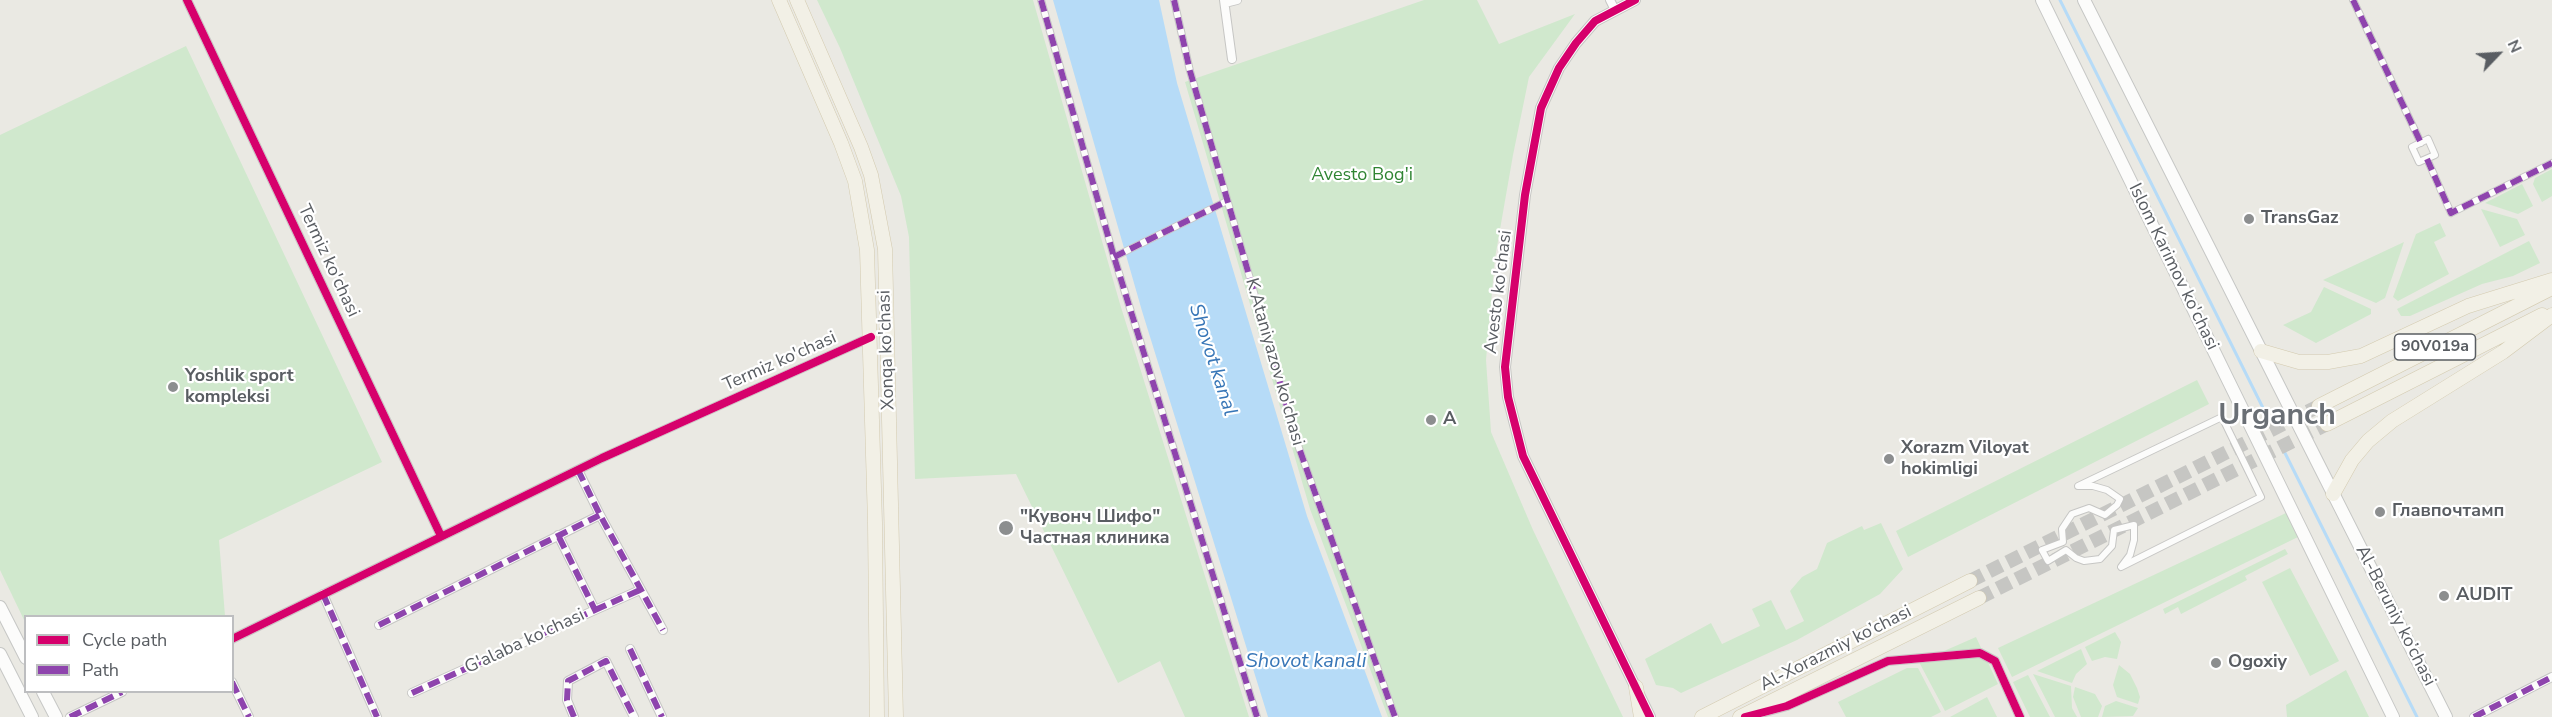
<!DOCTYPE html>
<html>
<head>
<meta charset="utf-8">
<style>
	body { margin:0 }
	#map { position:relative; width:2552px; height:717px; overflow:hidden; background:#eae9e3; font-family:"Nunito Sans",sans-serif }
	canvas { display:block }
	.legend { position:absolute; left:24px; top:615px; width:210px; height:78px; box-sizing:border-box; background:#fff; border:2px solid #bdbec0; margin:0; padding:8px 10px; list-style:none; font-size:18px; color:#595d62 }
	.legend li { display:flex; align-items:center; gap:12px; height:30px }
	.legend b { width:30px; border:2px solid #bdbec0 }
	.north { position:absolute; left:2468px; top:24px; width:60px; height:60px; -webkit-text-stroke:4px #fff; paint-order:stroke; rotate:65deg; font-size:16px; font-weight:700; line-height:24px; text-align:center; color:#595d62 }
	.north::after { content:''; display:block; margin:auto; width:21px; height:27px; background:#595d62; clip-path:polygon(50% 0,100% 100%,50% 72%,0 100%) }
</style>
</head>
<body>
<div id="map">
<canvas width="2552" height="717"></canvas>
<ul class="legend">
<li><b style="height:8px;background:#d6006c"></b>Cycle path</li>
<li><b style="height:8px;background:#8e44ad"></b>Path</li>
</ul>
<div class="north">N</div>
</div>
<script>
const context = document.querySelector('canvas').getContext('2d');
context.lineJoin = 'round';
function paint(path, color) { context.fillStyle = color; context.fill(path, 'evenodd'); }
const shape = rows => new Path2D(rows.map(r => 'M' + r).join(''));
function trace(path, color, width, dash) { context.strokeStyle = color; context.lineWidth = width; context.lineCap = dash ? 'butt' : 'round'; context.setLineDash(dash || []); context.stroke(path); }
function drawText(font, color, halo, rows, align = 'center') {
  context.font = font + ' "Nunito Sans",sans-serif'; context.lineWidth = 4.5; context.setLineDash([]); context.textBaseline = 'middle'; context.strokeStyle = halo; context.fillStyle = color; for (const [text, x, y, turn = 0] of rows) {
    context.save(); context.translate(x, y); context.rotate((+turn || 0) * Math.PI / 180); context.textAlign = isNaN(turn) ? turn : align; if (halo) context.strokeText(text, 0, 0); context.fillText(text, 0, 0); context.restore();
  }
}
const green = shape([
	[817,0,1033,0,1120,304,1249,717,1185,717,1160,661,1118,683,1016,474,915,479,909,237,901,196,840,48],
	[1424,0,1477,0,1499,44,1575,14,1529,77,1513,155,1495,258,1486,360,1491,432,1533,530,1623,717,1388,717,1310,509,1185,82],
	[186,46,382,462,219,540,225,616,26,616,25,622,0,570,0,135],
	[2552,169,2552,196,2542,202,2533,184,2535,178],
	[2522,184,2533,206,2518,214,2485,203],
	[2481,209,2517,219,2525,235,2500,247],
	[2440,223,2446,236,2434,242,2449,274,2398,301,2393,297,2416,234],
	[2529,241,2540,263,2513,276,2482,284,2410,316,2401,316,2397,309],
	[2404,242,2385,298,2376,303,2323,280],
	[2324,287,2371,309,2371,314,2316,343,2283,325,2311,312],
	[2197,380,2209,404,1908,557,1896,531],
	[2286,513,2298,537,2012,677,1998,648],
	[1881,523,1903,569,1880,594,1797,640,1681,693,1673,688,1656,685,1645,659,1711,623,1722,644,1760,626,1752,609,1771,600,1786,630,1804,621,1790,591,1802,577,1817,569,1827,543,1862,526,1864,530],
	[2285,549,2288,554,2245,576,2247,580,2181,614,2178,607,2165,614,2163,609],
	[2290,568,2339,661,2310,676,2262,582],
	[2115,632,2121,642,2117,659,2105,657,2092,661,2085,647],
	[1976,637,1998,684,1945,711,1919,662],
	[2081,649,2087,664,2076,674,2072,683,2037,671],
	[2119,665,2130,674,2137,688,2140,697,2138,704,2117,697,2113,685],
	[1907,668,1918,668,1941,712,1931,717,1846,717,1838,702],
	[2346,670,2369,717,2287,717,2286,705],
	[2033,674,2071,686,2072,708,2077,717,2055,717],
	[2028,675,2050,717,2030,717,2013,682],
	[2075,687,2095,694,2102,706,2098,717,2081,717,2073,697],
	[1987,697,1997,717,1950,717],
	[2116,701,2138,708,2133,716,2102,717,2105,706]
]);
const water = shape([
	[1053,0,1159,0,1177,83,1307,516,1382,717,1268,717,1142,311]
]);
const stream = shape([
	[2060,0,2270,422],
	[2284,451,2417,717]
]);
const primaryTunnel = shape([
	[1970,581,2319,406],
	[1979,598,2327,424]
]);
const pedestrian = shape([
	[1041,0,1114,257,1257,717],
	[1174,0,1190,71,1299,448,1395,717],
	[2353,0,2421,143],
	[2428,139,2435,155,2419,162,2412,147,2428,139],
	[2427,159,2451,213,2552,163],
	[1114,257,1227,201],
	[2222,417,2261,497,2121,567,2130,555,2134,540,2134,525,2114,530,2112,546,2100,559,2084,561,2076,558,2066,550,2048,561,2042,550,2063,542,2062,529,2072,514,2089,508,2105,515,2117,505,2120,499,2107,490,2093,486,2078,486,2222,417]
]);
const minor = shape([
	[187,0,441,536],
	[1224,0,1232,59],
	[1610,0,1615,10],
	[1225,3,1237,0],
	[578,470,600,515,663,630],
	[323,594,377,717],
	[595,610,640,590],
	[379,625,600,515],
	[232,639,602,458,871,337],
	[630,649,662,717],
	[232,682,249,717],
	[412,693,595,610,558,535],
	[1757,714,1787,706,1888,661,1980,653,1995,661,2020,717],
	[70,717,122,692],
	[574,717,567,700,568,681,606,661,634,717],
	[2474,717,2552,677]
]);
const tertiary = shape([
	[1635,0,1595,21,1576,43,1559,68,1541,108,1525,195,1505,367,1508,397,1523,456,1650,717]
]);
const secondary = shape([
	[2042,0,2393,717],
	[2084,0,2446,717],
	[0,607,26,658],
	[0,654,32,717],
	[43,692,56,717]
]);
const primary = shape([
	[779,0,841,143,855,181,867,250,875,523,877,717],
	[797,0,861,147,871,175,885,249,896,717],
	[2261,351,2299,362,2328,362,2361,356,2468,306,2552,280],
	[2319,406,2552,288],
	[2327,424,2542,315],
	[2333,494,2352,460,2368,441,2392,421,2503,352,2552,315],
	[1636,687,1641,717],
	[1702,717,1970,581],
	[1740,717,1979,598]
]);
const quiet = shape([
	[1041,0,1114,257,1257,717],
	[1174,0,1190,71,1299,448,1395,717],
	[2353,0,2421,143],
	[2427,159,2451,213,2552,163],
	[1114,257,1227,201],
	[578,470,600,515,663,630],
	[323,594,377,717],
	[595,610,640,590],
	[379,625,600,515],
	[630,649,662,717],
	[232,682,249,717],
	[412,693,595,610,558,535],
	[70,717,122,692],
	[574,717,567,700,568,681,606,661,634,717],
	[2474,717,2552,677]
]);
const cycleway = shape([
	[187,0,441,536],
	[1635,0,1595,21,1576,43,1559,68,1541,108,1525,195,1505,367,1508,397,1523,456,1650,717],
	[232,639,602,458,871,337],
	[1745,717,1787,706,1888,661,1980,653,1995,661,2020,717]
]);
const markers = [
	[2249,219,6,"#8c8e8f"],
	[173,387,6,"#8c8e8f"],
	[1431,420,6,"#8c8e8f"],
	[1889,459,6,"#8c8e8f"],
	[2380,512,6,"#8c8e8f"],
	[1006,528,8,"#8c8e8f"],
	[2444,596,6,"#8c8e8f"],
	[2216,663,6,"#8c8e8f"]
];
const shields = [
	[2435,347,81]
];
const shieldNames = [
	["90V019a",2435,347]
];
const parkNames = [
	["Avesto Bog'i",1362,176]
];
const poiNames = [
	["TransGaz",2261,219],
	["Yoshlik sport",185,377],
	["kompleksi",185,398],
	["A",1443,420],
	["Xorazm Viloyat",1901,449],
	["hokimligi",1901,470],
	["Главпочтамп",2392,512],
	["\"Кувонч Шифо\"",1020,518],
	["Частная клиника",1020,539],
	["AUDIT",2456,596],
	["Ogoxiy",2228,663]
];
const streetNames = [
	["Termiz ko'chasi",328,261,65],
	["Islom Karimov ko'chasi",2173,267,64],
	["Avesto ko'chasi",1499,292,-83],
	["Xonqa ko'chasi",887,350,-92],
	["Termiz ko'chasi",780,362,-24],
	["K.Ataniyazov ko'chasi",1274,362,74],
	["Al-Beruniy ko’chasi",2395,616,63],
	["G'alaba ko'chasi",525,642,-25],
	["Al-Xorazmiy ko’chasi",1836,649,-27]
];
const waterNames = [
	["Shovot kanal",1212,360,72],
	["Shovot kanali",1306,662]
];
const townNames = [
	["Urganch",2277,417]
];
paint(green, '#d0e8cd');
paint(water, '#b6dbf7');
trace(stream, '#b6dbf7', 3);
trace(primaryTunnel, '#c6c6c3', 14, [14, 7]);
trace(pedestrian, '#c6c6c4', 8);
trace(minor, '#c6c6c4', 10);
trace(tertiary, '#c6c6c4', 12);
trace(secondary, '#c6c7c5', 14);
trace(primary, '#d3caaf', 15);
trace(pedestrian, '#fcfcfb', 6);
trace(minor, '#fcfcfb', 8);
trace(tertiary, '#fcfcfb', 10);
trace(secondary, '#fcfcfb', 12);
trace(primary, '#f2f0e6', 14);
trace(quiet, '#8e44ad', 6, [12, 6]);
trace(cycleway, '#d6006c', 8);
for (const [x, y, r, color] of markers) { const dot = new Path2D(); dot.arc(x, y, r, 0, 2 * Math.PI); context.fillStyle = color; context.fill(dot); trace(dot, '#fff', 2); }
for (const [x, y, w] of shields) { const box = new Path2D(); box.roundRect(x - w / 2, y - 13, w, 26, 4.5); context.fillStyle = '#fff'; context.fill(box); trace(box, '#595d62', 1.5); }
drawText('bold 16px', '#595d62', null, shieldNames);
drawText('18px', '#2f8432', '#fff', parkNames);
drawText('bold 18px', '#595d62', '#fff', poiNames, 'left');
drawText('18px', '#595d62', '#fff', streetNames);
drawText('italic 20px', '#3776b7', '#fff', waterNames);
drawText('bold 30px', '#6a6f75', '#fff', townNames);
</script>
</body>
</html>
